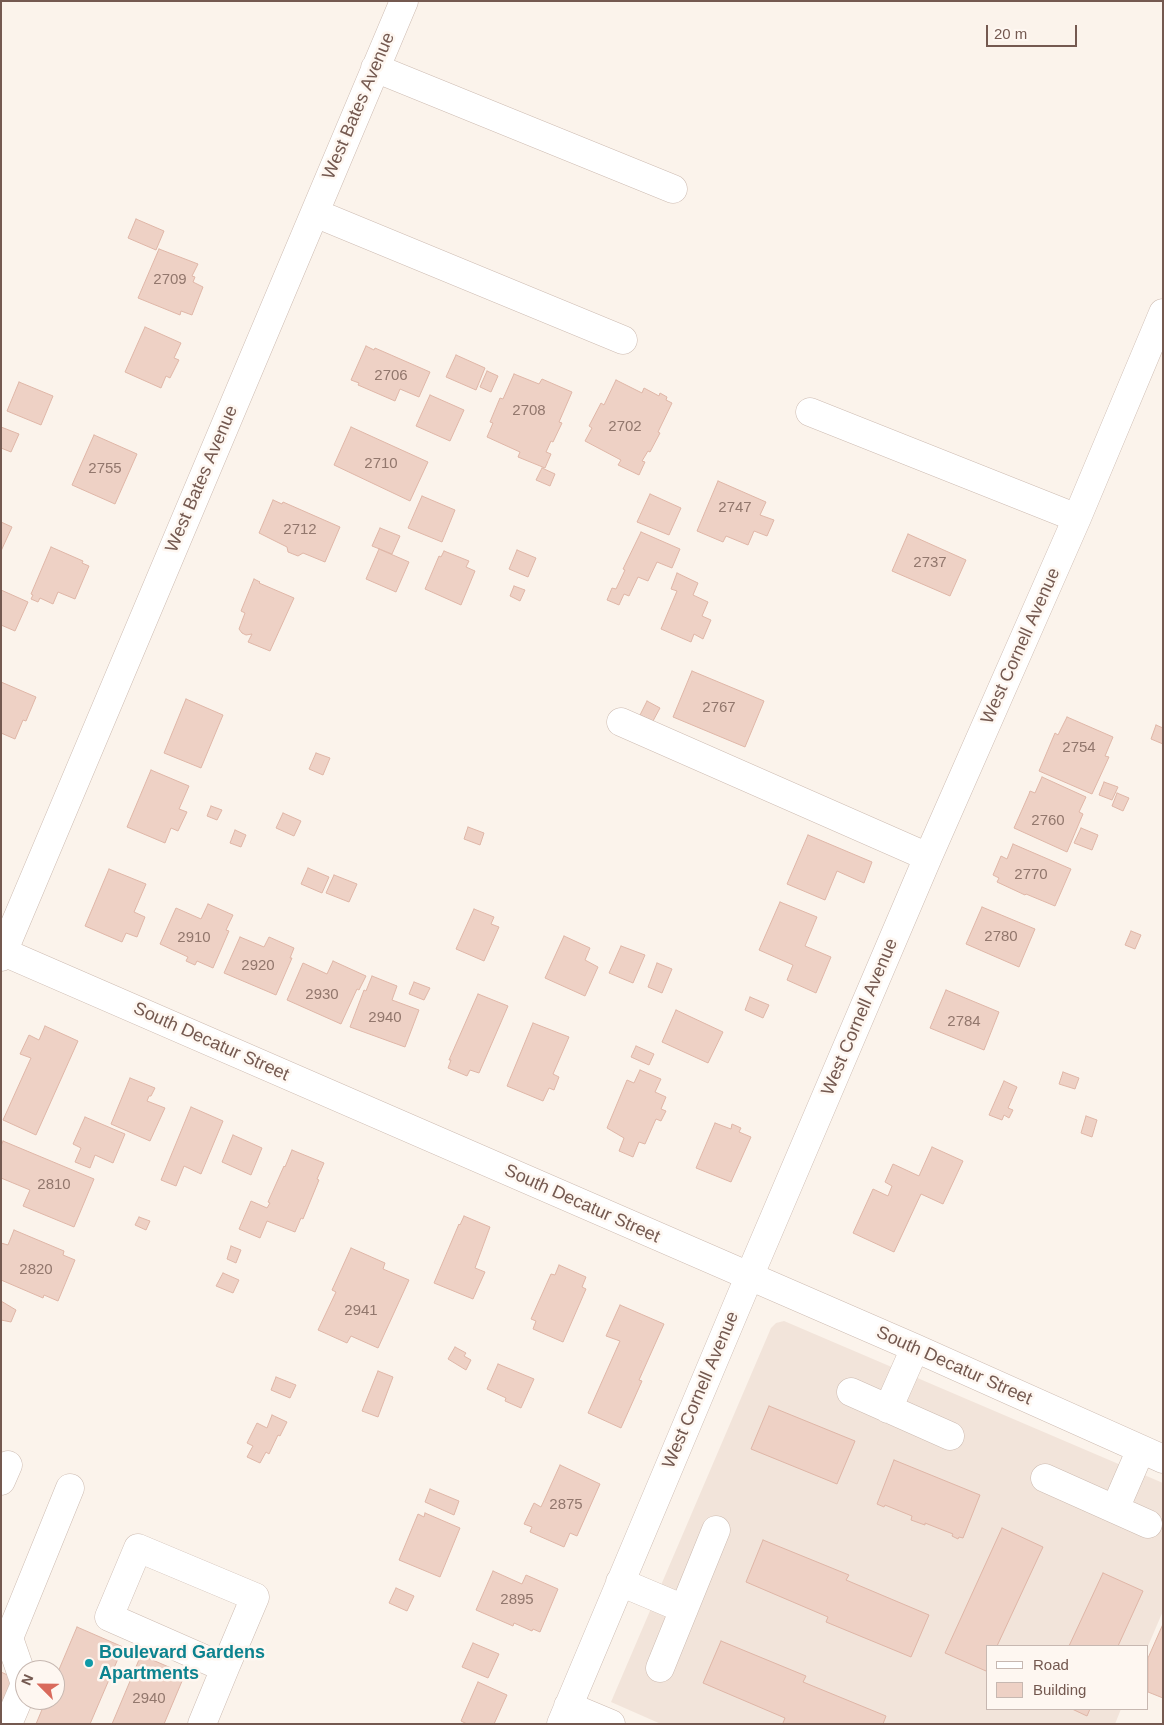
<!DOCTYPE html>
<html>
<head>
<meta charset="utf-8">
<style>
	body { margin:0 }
	#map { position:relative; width:1164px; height:1725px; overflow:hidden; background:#fbf3eb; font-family:Helvetica,sans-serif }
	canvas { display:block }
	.frame { position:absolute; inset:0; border:2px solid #745950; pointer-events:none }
	.legend { position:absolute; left:986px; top:1645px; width:162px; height:65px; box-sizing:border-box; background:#fef7f1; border:1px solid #c7b8b1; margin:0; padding:6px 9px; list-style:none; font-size:15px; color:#745950 }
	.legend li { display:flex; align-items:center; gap:10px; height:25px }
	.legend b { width:25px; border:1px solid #c7b8b1 }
	.north { position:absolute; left:15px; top:1660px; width:50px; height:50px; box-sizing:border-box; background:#fef7f1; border:1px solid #c7b8b1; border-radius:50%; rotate:293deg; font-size:14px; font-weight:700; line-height:20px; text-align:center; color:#745950 }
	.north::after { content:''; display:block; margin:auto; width:18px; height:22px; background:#d96a5c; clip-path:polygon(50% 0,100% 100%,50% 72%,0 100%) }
	.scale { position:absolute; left:986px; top:25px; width:91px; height:22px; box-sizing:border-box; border:2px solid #745950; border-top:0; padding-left:6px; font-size:15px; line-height:18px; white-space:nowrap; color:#745950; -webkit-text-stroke:4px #fef7f1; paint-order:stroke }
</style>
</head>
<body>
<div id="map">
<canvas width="1164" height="1725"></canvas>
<div class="frame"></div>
<ul class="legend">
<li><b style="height:6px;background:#fff"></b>Road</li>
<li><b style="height:14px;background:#eed1c5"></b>Building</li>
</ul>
<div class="north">N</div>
<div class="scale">20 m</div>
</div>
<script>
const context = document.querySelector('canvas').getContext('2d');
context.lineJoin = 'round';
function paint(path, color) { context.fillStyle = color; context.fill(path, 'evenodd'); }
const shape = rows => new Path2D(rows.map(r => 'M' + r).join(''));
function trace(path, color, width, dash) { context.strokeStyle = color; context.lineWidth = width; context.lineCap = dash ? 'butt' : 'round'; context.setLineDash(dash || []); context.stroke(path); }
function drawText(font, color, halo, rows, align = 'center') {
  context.font = font + ' Helvetica,sans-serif'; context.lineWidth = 5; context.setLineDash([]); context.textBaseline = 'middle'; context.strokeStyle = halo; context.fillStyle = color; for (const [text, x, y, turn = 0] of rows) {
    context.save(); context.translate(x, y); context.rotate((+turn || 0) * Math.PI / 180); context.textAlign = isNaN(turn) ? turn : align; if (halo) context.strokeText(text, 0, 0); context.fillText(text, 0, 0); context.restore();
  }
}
const residential = shape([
	[784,1321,1163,1483,1163,1611,1148,1646,988,1646,988,1709,1121,1709,1115,1724,661,1724,611,1702,771,1328,776,1323]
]);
const building = shape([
	[136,219,164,231,156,250,128,238,136,219],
	[159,249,198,264,192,276,195,277,193,282,203,287,192,315,181,311,180,315,138,298,159,249],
	[145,327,181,343,174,358,179,360,170,378,166,376,161,388,125,372,145,327],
	[366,346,374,350,375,348,430,372,419,397,400,389,395,401,358,385,359,383,351,380,366,346],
	[456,355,485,368,476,390,446,377,456,355],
	[487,371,498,376,491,392,480,387,487,371],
	[514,374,539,384,542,379,572,392,559,422,562,423,553,442,551,441,546,452,551,454,545,468,518,457,520,452,487,437,493,423,490,422,500,398,503,399,514,374],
	[616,380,642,393,644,388,659,396,660,393,667,397,666,400,672,403,658,432,660,433,650,452,648,451,642,461,645,462,639,475,618,465,621,460,585,441,592,428,589,426,601,403,604,405,616,380],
	[19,382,53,396,41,425,7,411,19,382],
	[430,395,464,410,450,441,416,426,430,395],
	[1,427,19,434,11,452,1,448,1,427],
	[351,427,428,462,410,501,334,465,351,427],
	[94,435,137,454,115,504,72,485,94,435],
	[542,468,555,474,550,486,536,480,542,468],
	[718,481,766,502,760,515,774,520,767,536,754,531,748,545,726,536,723,542,697,531,718,481],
	[650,494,681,508,669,535,637,522,650,494],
	[422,496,455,510,442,542,408,528,422,496],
	[273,500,282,504,283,502,340,527,325,562,303,553,298,556,288,552,287,547,259,533,273,500],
	[1,522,12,527,1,551,1,522],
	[380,528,400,536,392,554,372,546,380,528],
	[641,532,680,549,672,568,657,562,648,581,638,577,629,596,624,594,619,605,607,600,612,588,616,589,625,570,623,569,641,532],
	[908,534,966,560,950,596,892,571,908,534],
	[51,547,83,561,82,563,89,566,75,599,58,592,53,604,40,598,38,602,31,599,33,595,31,594,51,547],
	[379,549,409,562,396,592,366,579,379,549],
	[517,550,536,558,528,577,509,569,517,550],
	[444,551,469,561,466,567,475,571,461,605,425,589,439,556,441,557,444,551],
	[677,573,698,583,693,595,708,602,702,616,711,620,703,639,694,634,691,642,661,629,677,591,671,589,677,573],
	[254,579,260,582,259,583,294,598,270,651,248,642,252,634,246,635,242,633,239,629,245,613,241,611,254,579],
	[514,586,525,590,520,601,510,596,514,586],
	[1,590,28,602,15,631,1,625,1,590],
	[692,671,764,701,745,747,673,717,692,671],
	[1,682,36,697,26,721,23,720,15,739,1,733,1,682],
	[186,699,223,715,201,768,164,753,186,699],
	[647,701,660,708,653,721,640,715,647,701],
	[1067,717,1113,737,1105,756,1109,757,1092,794,1039,771,1055,733,1058,735,1067,717],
	[1156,725,1163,728,1163,744,1151,739,1156,725],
	[316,753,330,758,323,775,309,769,316,753],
	[151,770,189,786,179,809,187,812,178,831,171,828,165,843,127,827,151,770],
	[1042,777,1086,797,1079,812,1083,814,1067,852,1014,828,1029,794,1030,791,1035,793,1042,777],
	[1104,782,1118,787,1112,800,1099,795,1104,782],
	[1117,793,1129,798,1123,811,1112,806,1117,793],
	[211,806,222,810,217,820,207,816,211,806],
	[283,813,301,821,294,836,276,828,283,813],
	[468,827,484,833,480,845,464,839,468,827],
	[1081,828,1098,835,1092,850,1074,843,1081,828],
	[235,830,246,835,241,847,230,843,235,830],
	[808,835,872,862,864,883,837,871,825,900,787,884,808,835],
	[1013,844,1071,869,1055,906,1026,894,1025,895,997,882,999,878,993,875,1001,856,1007,859,1013,844],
	[308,868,329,877,322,893,301,884,308,868],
	[109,869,146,884,134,912,145,917,137,937,126,933,122,942,85,926,109,869],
	[334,875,357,884,349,902,326,893,334,875],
	[780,902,817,917,805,946,831,957,816,993,787,980,793,965,759,950,780,902],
	[208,904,233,915,226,930,229,931,213,968,197,961,195,965,186,961,188,957,160,944,176,908,201,919,208,904],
	[982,907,1035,929,1019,967,966,944,982,907],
	[474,909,494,917,491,924,499,927,484,961,456,949,474,909],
	[1131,931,1141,935,1135,949,1125,945,1131,931],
	[564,936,590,948,585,960,598,967,585,996,545,978,564,936],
	[240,937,264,947,269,937,294,948,290,958,292,958,276,995,224,973,240,937],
	[621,946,645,955,633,983,609,973,621,946],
	[333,961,366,976,359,990,357,989,341,1024,287,1000,303,963,327,974,333,961],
	[657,963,672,969,662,993,648,987,657,963],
	[372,976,397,986,392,1000,419,1010,405,1047,350,1027,364,990,366,991,372,976],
	[414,982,430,988,424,1000,409,994,414,982],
	[946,990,999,1012,984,1050,930,1028,946,990],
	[478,994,508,1006,479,1073,470,1070,467,1076,448,1068,451,1060,449,1060,478,994],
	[750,997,769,1005,763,1018,745,1010,750,997],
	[676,1010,723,1032,708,1063,662,1042,676,1010],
	[533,1023,569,1037,553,1074,559,1077,554,1090,549,1088,543,1101,507,1086,533,1023],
	[45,1026,78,1041,36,1135,3,1120,31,1058,20,1054,29,1035,39,1040,45,1026],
	[636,1046,654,1054,649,1065,631,1057,636,1046],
	[640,1070,661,1079,655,1092,666,1097,661,1109,666,1111,661,1121,656,1119,645,1144,639,1142,633,1157,619,1151,624,1138,607,1128,627,1080,634,1083,640,1070],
	[1063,1072,1079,1078,1075,1089,1059,1084,1063,1072],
	[130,1078,155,1088,151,1096,149,1096,147,1101,165,1108,150,1141,111,1124,130,1078],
	[1004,1081,1017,1087,1008,1108,1013,1110,1009,1118,1004,1115,1002,1120,989,1115,1004,1081],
	[191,1107,223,1121,201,1174,184,1166,176,1186,161,1180,191,1107],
	[1086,1116,1097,1120,1092,1137,1081,1133,1086,1116],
	[85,1117,125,1134,113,1163,95,1155,90,1168,75,1162,81,1148,73,1144,85,1117],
	[715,1123,731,1129,732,1124,741,1128,739,1132,751,1137,731,1182,696,1168,715,1123],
	[233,1135,262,1148,251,1175,222,1162,233,1135],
	[3,1141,94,1179,74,1227,23,1206,30,1190,1,1178,1,1146,3,1141],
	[932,1147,963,1161,943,1204,921,1194,894,1252,853,1233,873,1189,888,1196,892,1186,885,1182,893,1164,919,1176,932,1147],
	[292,1150,324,1163,317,1179,319,1180,303,1219,301,1218,295,1232,267,1221,260,1238,239,1229,251,1201,267,1208,270,1203,268,1202,284,1166,285,1167,292,1150],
	[464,1216,490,1227,475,1268,485,1272,473,1299,434,1283,459,1224,460,1225,464,1216],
	[139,1217,150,1221,146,1230,135,1225,139,1217],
	[14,1230,64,1251,63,1255,75,1260,58,1301,44,1295,43,1298,1,1280,1,1243,8,1245,14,1230],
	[231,1246,241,1250,236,1263,227,1259,231,1246],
	[351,1248,385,1263,383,1269,409,1280,378,1348,351,1336,347,1343,318,1330,336,1292,332,1290,351,1248],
	[559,1265,586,1277,582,1287,586,1289,563,1342,533,1329,536,1321,531,1319,551,1274,555,1275,559,1265],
	[223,1273,239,1280,233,1293,216,1286,223,1273],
	[1,1301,16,1310,11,1322,1,1320,1,1301],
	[620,1305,664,1324,639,1380,642,1381,621,1428,588,1413,620,1341,606,1336,620,1305],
	[455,1347,466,1353,464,1356,471,1360,466,1370,448,1359,455,1347],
	[498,1364,534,1379,521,1408,505,1401,506,1398,487,1389,498,1364],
	[378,1371,393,1377,378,1417,362,1411,378,1371],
	[276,1377,296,1385,290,1398,271,1390,276,1377],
	[769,1406,855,1441,837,1484,751,1449,769,1406],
	[272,1415,287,1422,280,1436,278,1435,269,1454,266,1452,260,1463,247,1457,253,1446,247,1443,257,1423,267,1428,272,1415],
	[894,1460,980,1495,963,1538,959,1537,958,1539,952,1536,953,1534,925,1523,925,1525,911,1520,912,1516,885,1505,884,1507,877,1504,894,1460],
	[560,1465,600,1484,577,1536,570,1533,564,1547,530,1532,532,1527,524,1524,534,1503,541,1507,560,1465],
	[430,1489,459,1501,454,1515,425,1502,430,1489],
	[425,1513,460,1528,440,1577,399,1560,418,1514,424,1517,425,1513],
	[1002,1528,1043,1547,997,1646,988,1646,988,1667,986,1671,945,1653,1002,1528],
	[763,1540,849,1575,846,1580,929,1615,911,1657,826,1622,828,1617,746,1582,763,1540],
	[493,1571,522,1584,526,1575,558,1589,540,1632,533,1629,532,1631,514,1623,513,1626,476,1610,493,1571],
	[1103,1573,1143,1591,1118,1646,1069,1646,1103,1573],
	[396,1588,414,1596,407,1611,389,1603,396,1588],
	[1163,1624,1163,1698,1148,1692,1148,1658,1163,1624],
	[77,1627,123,1647,90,1724,36,1724,46,1700,55,1700,55,1679,77,1627],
	[721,1641,806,1676,803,1682,886,1716,883,1724,784,1724,783,1723,785,1718,703,1683,721,1641],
	[473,1643,499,1654,488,1678,462,1667,473,1643],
	[141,1655,185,1674,164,1724,112,1724,141,1655],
	[1,1672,14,1678,7,1706,1,1704,1,1672],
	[478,1682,507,1695,494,1724,467,1724,461,1721,478,1682],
	[1072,1709,1090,1709,1087,1716,1072,1709]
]);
const minor = shape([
	[375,68,673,189],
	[315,213,623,340],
	[810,412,1077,518],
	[621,722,928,857],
	[1,951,915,1348,1163,1459],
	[1,957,404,1],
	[851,1392,950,1436],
	[888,1409,915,1348],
	[1045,1478,1148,1524],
	[1,1481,8,1465],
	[1115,1509,1141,1449],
	[620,1582,684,1609],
	[660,1668,716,1530],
	[568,1706,611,1724],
	[8,1724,25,1684,9,1638,70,1488],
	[202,1724,225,1668,255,1597,138,1548,109,1617,225,1668],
	[561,1724,749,1277,928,857,1077,518,1163,313]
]);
const markers = [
	[89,1663,5,"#0f9aa8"]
];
const numberNames = [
	["2709",170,280],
	["2706",391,376],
	["2708",529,411],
	["2702",625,427],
	["2710",381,464],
	["2755",105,469],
	["2747",735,508],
	["2712",300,530],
	["2737",930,563],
	["2767",719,708],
	["2754",1079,748],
	["2760",1048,821],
	["2770",1031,875],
	["2780",1001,937],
	["2910",194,938],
	["2920",258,966],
	["2930",322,995],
	["2940",385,1018],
	["2784",964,1022],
	["2810",54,1185],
	["2820",36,1270],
	["2941",361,1311],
	["2875",566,1505],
	["2895",517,1600],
	["2940",149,1699]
];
const streetNames = [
	["West Bates Avenue",359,106,-67],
	["West Bates Avenue",202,479,-67],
	["West Cornell Avenue",1021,646,-66],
	["West Cornell Avenue",860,1017,-67],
	["South Decatur Street",211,1042,24],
	["South Decatur Street",582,1204,24],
	["South Decatur Street",954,1366,24],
	["West Cornell Avenue",701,1390,-67]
];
const cultureNames = [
	["Boulevard Gardens",99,1653],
	["Apartments",99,1674]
];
paint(residential, '#f2e4da');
paint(building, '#eed1c5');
trace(building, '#dfb6a7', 1);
trace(minor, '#cdbbb1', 29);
trace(minor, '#fff', 28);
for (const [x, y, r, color] of markers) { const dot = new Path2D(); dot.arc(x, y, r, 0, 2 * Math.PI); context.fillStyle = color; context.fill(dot); trace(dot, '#fef7f1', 2); }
drawText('15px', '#92776d', null, numberNames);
drawText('18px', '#745950', '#fef7f1', streetNames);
drawText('bold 18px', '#0d838f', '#fef7f1', cultureNames, 'left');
</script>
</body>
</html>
